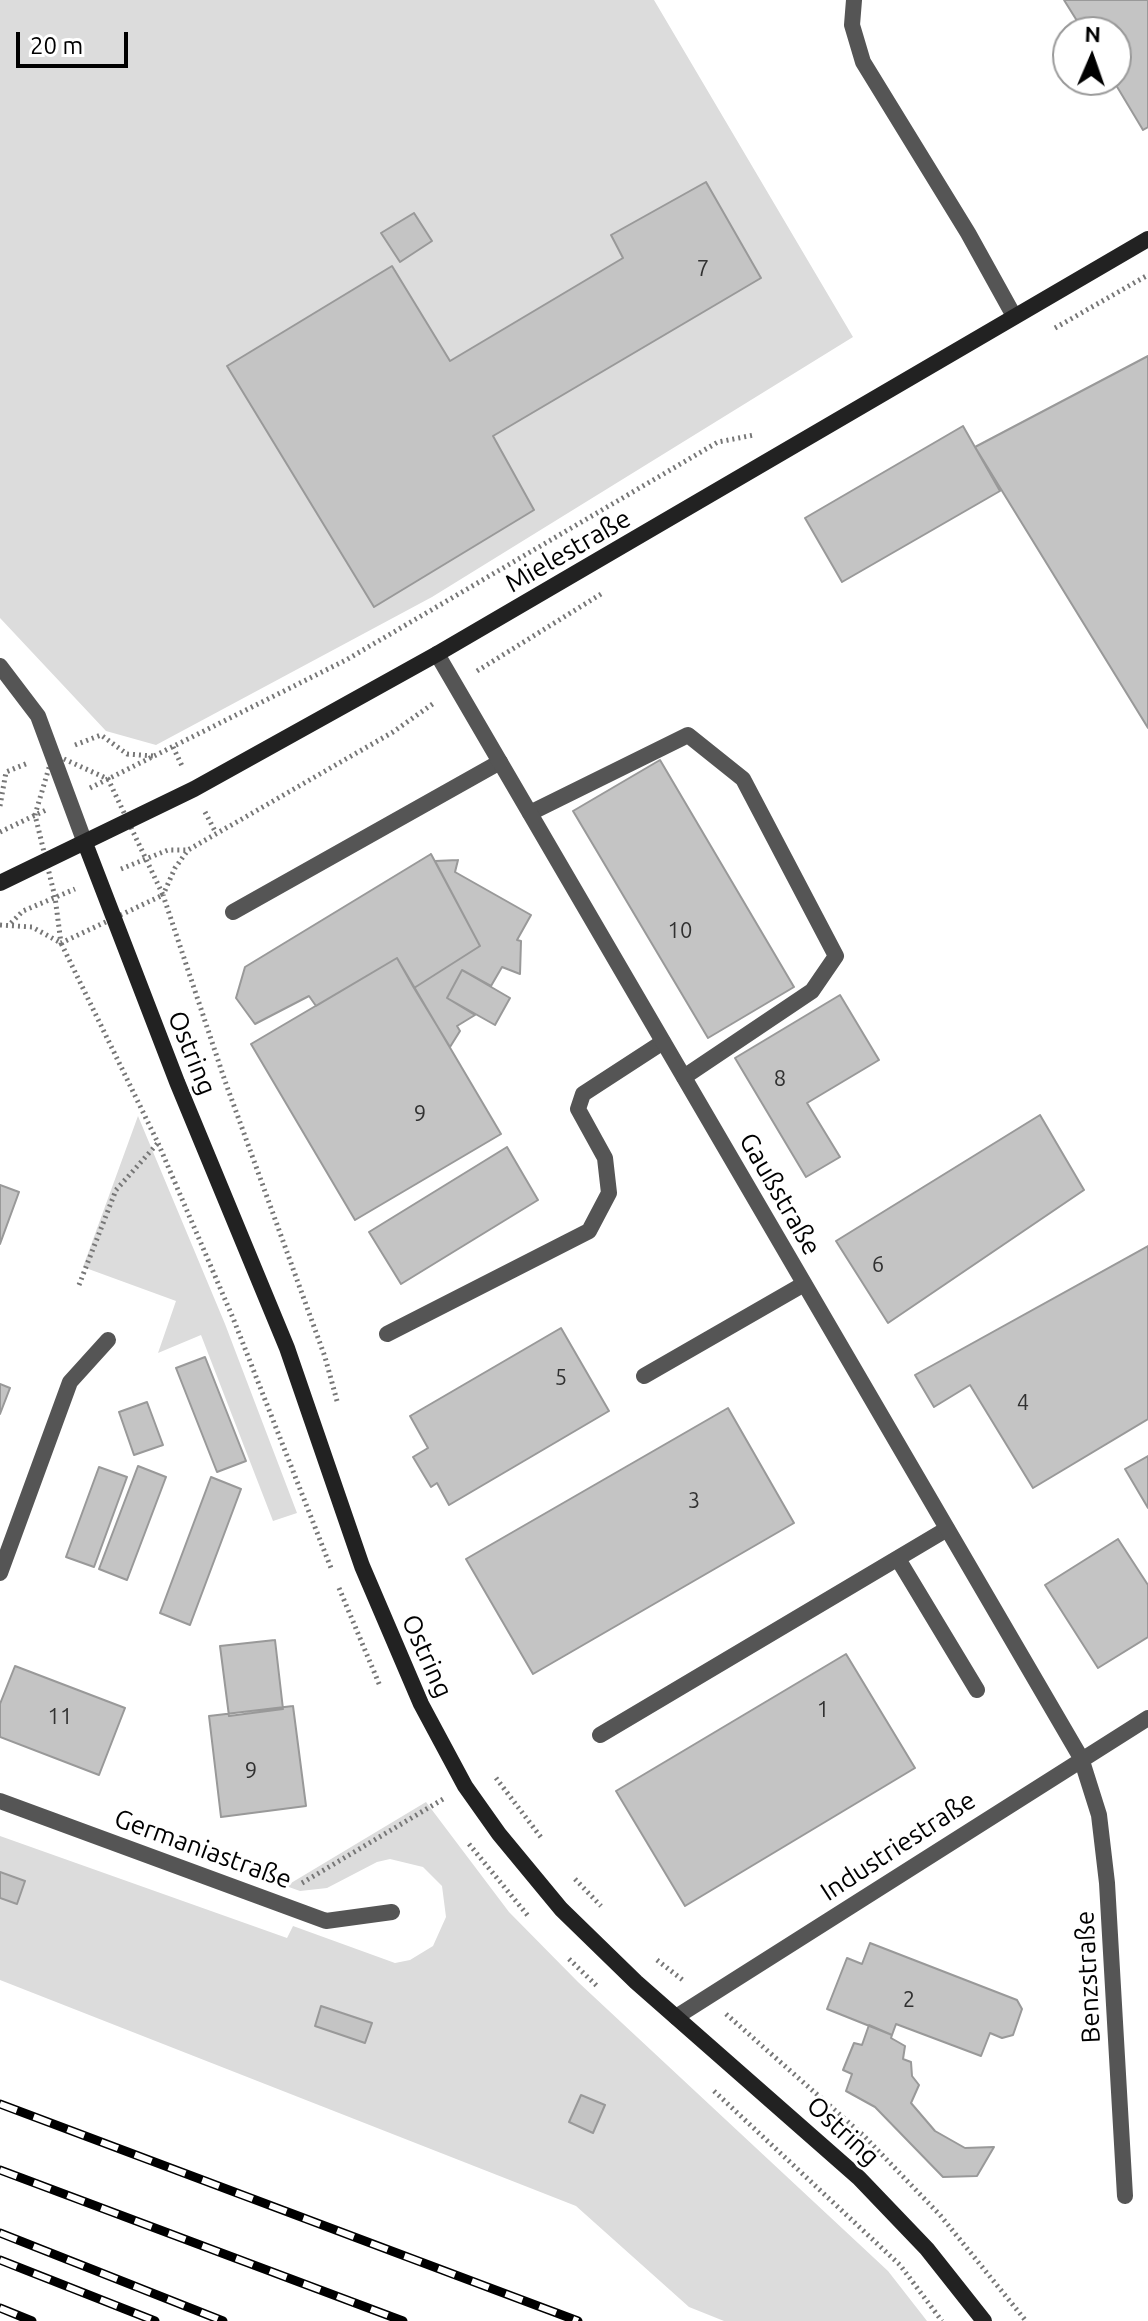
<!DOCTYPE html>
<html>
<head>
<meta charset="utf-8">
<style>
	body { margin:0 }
	#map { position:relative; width:1148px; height:2321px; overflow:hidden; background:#fff; font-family:Ubuntu,sans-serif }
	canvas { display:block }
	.north { position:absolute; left:1052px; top:16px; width:80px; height:80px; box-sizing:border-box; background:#fff; border:2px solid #999; border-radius:50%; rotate:2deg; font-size:22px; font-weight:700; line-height:32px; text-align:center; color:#000 }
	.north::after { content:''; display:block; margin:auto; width:28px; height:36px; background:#000; clip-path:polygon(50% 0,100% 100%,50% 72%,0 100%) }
	.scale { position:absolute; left:16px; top:32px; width:112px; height:36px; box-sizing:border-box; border:4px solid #000; border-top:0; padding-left:10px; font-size:24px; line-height:28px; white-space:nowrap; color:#000; -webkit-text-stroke:6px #fff; paint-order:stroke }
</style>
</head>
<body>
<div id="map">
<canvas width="1148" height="2321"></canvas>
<div class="north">N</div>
<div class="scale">20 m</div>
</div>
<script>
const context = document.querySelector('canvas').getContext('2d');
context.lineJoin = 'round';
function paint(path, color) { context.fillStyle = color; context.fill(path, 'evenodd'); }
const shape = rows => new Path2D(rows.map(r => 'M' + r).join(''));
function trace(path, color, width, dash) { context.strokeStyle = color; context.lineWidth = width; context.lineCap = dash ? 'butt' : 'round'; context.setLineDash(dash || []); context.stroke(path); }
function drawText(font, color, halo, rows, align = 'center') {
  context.font = font + ' Ubuntu,sans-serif'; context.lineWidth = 6; context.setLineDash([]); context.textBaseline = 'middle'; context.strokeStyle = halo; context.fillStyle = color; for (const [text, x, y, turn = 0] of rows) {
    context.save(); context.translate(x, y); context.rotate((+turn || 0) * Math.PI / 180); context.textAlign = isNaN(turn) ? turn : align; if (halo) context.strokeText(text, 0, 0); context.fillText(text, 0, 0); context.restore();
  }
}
const green = shape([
	[0,0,654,0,853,337,432,597,156,745,106,731,0,618],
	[138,1116,225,1324,297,1513,273,1521,201,1335,158,1353,176,1301,83,1267],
	[426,1802,509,1912,578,1982,888,2271,927,2321,724,2321,689,2307,576,2206,0,1980,0,1836,287,1938,293,1926,395,1963,410,1960,433,1946,446,1917,442,1886,423,1867,390,1859,377,1862,327,1888,300,1891,286,1886]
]);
const building = shape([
	[1064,0,1148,0,1148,127,1143,130,1113,80,1116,80,1116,32,1084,32,1064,0],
	[706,182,761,278,493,436,534,510,374,607,227,366,392,266,450,361,623,258,611,235,706,182],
	[414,213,432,241,400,262,381,233,414,213],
	[1148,356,1148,728,975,447,1148,356],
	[963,426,1000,491,842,582,805,518,963,426],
	[660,760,794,987,708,1038,573,811,660,760],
	[431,854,480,946,414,988,397,958,316,1006,309,996,255,1024,236,998,245,967,431,854],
	[458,860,455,872,531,915,517,940,521,941,520,974,502,967,491,986,462,970,447,998,475,1015,457,1026,460,1031,450,1047,414,988,480,946,435,861,458,860],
	[397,958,501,1134,355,1220,251,1044,397,958],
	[462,970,510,998,495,1025,447,998,462,970],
	[840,995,879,1060,807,1103,840,1157,806,1177,735,1058,840,995],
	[1040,1115,1084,1190,888,1323,836,1241,1040,1115],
	[507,1147,538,1200,401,1284,369,1232,507,1147],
	[0,1185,19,1192,0,1244,0,1185],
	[1148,1246,1148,1419,1033,1488,970,1385,934,1407,915,1375,1148,1246],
	[561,1328,609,1411,449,1505,437,1483,431,1487,413,1457,428,1448,410,1416,561,1328],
	[205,1357,246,1461,217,1472,176,1368,205,1357],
	[0,1384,10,1388,0,1414,0,1384],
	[147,1402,163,1445,134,1455,119,1412,147,1402],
	[728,1408,794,1523,533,1674,466,1559,728,1408],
	[1148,1456,1148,1508,1125,1469,1148,1456],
	[138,1466,166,1477,127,1580,99,1569,138,1466],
	[99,1467,127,1477,94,1567,66,1557,99,1467],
	[211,1477,241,1489,190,1625,160,1613,211,1477],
	[1118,1539,1148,1585,1148,1637,1098,1668,1045,1585,1118,1539],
	[275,1640,283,1709,229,1716,220,1646,275,1640],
	[846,1654,915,1768,685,1906,616,1791,846,1654],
	[15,1666,125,1708,99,1775,0,1737,0,1704,15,1666],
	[293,1706,306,1806,221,1817,209,1716,293,1706],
	[0,1872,25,1881,17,1904,0,1898,0,1872],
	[870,1943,1017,2000,1022,2009,1013,2035,1002,2038,990,2033,981,2056,896,2024,892,2035,827,2009,847,1958,862,1964,870,1943],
	[321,2006,372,2023,365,2043,315,2026,321,2006],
	[869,2025,892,2035,891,2038,905,2046,903,2059,911,2062,912,2076,919,2085,911,2103,935,2131,965,2148,994,2147,977,2176,943,2177,875,2107,846,2091,852,2074,843,2070,854,2043,862,2045,869,2025],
	[581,2095,605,2105,593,2133,569,2122,581,2095]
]);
const path = shape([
	[1055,328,1148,275],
	[477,671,601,594],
	[75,745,101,735,127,754,153,756],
	[173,747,183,768],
	[53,754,108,779,163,895,61,943,55,897,35,815,53,754],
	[90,788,346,660,718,442,754,435],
	[0,806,6,772,28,763],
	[205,812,216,833],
	[0,832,46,810],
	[121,869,168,850,187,850],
	[11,923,23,911,75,889],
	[0,925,32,927,61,943,158,1143,233,1318,331,1568],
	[79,1285,116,1190,158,1143],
	[337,1401,325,1357,225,1081,163,895,175,868,188,850,393,732,434,703],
	[339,1588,380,1686],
	[496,1778,543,1840],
	[469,1844,529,1917],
	[575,1879,601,1906],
	[302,1883,445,1798],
	[569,1959,599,1988],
	[657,1960,684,1981],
	[726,2014,864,2136,940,2215,1026,2321],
	[714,2091,900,2265,942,2321]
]);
const lane = shape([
	[854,0,852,25,863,62,968,233,1014,316],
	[530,813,688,735,743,779,836,956,812,991,684,1077],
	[233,912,500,762],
	[387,1334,589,1231,609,1193,605,1158,578,1109,583,1094,663,1042],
	[644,1376,804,1284],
	[898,1559,977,1690],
	[600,1735,947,1529]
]);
const street = shape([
	[437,654,1081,1758,1099,1815,1107,1883,1125,2196],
	[0,666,38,716,85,843],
	[0,1573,70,1382,108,1340],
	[0,1801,326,1921,392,1912],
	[676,2017,1148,1718]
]);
const secondary = shape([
	[85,843,177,1082,287,1348,362,1566,421,1704,465,1786,499,1834,561,1909,636,1982,859,2178,927,2249,984,2321],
	[0,883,194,789,437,654,1148,239]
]);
const rail = shape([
	[0,2104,578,2321],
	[0,2170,403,2321],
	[0,2233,223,2321],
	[0,2260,155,2321],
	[0,2308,32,2321]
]);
const numberNames = [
	["7",703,269],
	["10",680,931],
	["8",780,1079],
	["9",420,1114],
	["6",878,1265],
	["5",561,1378],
	["4",1023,1403],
	["3",694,1501],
	["1",823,1710],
	["11",60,1717],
	["9",251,1771],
	["2",909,2000]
];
const streetNames = [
	["Mielestraße",568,551,-30],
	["Ostring",192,1053,68],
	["Gaußstraße",780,1194,60],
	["Ostring",427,1656,66],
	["Industriestraße",898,1846,-33],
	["Germaniastraße",203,1849,20],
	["Benzstraße",1088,1977,-93],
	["Ostring",843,2131,43]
];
paint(green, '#dcdcdc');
paint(building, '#c4c4c4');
trace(building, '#999', 2);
trace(path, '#777', 5, [2, 4]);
trace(lane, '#555', 16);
trace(street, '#555', 16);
trace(secondary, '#222', 16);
trace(rail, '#000', 9);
trace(rail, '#fff', 6, [18]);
drawText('22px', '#313131', null, numberNames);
drawText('26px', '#000', '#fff', streetNames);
</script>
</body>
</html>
